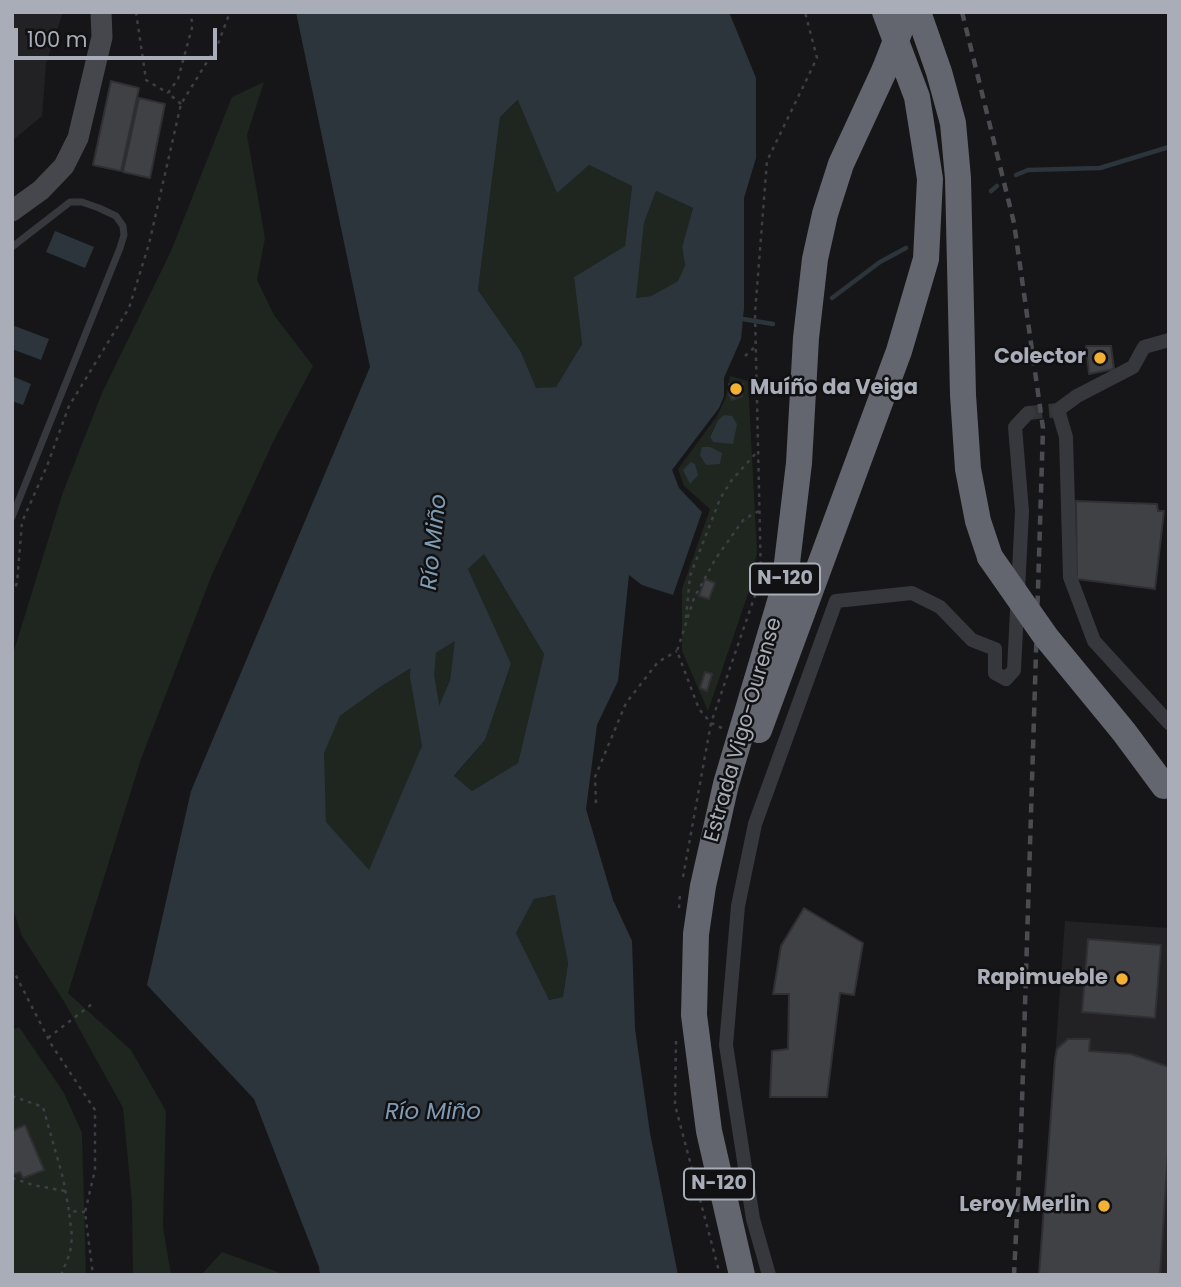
<!DOCTYPE html>
<html>
<head>
<meta charset="utf-8">
<style>
	body { margin:0 }
	#map { position:relative; width:1181px; height:1287px; overflow:hidden; background:#161618; font-family:Poppins,sans-serif }
	canvas { display:block }
	.frame { position:absolute; inset:0; border:14px solid #a8adb8; pointer-events:none }
	.scale { position:absolute; left:14px; top:28px; width:203px; height:32px; box-sizing:border-box; border:4px solid #a8adb8; border-top:0; padding-left:9px; font-size:21px; line-height:24px; white-space:nowrap; color:#a8adb8; -webkit-text-stroke:5px #111113; paint-order:stroke }
</style>
</head>
<body>
<div id="map">
<canvas width="1181" height="1287"></canvas>
<div class="frame"></div>
<div class="scale">100 m</div>
</div>
<script>
const context = document.querySelector('canvas').getContext('2d');
context.lineJoin = 'round';
function paint(path, color) { context.fillStyle = color; context.fill(path, 'evenodd'); }
const shape = rows => new Path2D(rows.map(r => 'M' + r).join(''));
function trace(path, color, width, dash) { context.strokeStyle = color; context.lineWidth = width; context.lineCap = dash ? 'butt' : 'round'; context.setLineDash(dash || []); context.stroke(path); }
function drawText(font, color, halo, rows, align = 'center') {
  context.font = font + ' Poppins,sans-serif'; context.lineWidth = 5; context.setLineDash([]); context.textBaseline = 'middle'; context.strokeStyle = halo; context.fillStyle = color; for (const [text, x, y, turn = 0] of rows) {
    context.save(); context.translate(x, y); context.rotate((+turn || 0) * Math.PI / 180); context.textAlign = isNaN(turn) ? turn : align; if (halo) context.strokeText(text, 0, 0); context.fillText(text, 0, 0); context.restore();
  }
}
const built = shape([
	[12,12,63,12,46,63,42,116,12,141],
	[1065,921,1169,928,1169,1275,1039,1275]
]);
const green = shape([
	[264,82,247,135,265,238,257,280,274,315,313,366,274,440,211,577,141,759,68,993,131,1050,166,1111,163,1227,171,1275,133,1275,132,1203,123,1108,65,1003,22,936,12,906,12,657,62,495,102,393,171,251,232,97],
	[519,100,557,192,589,165,632,186,625,246,574,277,582,344,556,387,536,389,521,352,478,290,500,117],
	[656,191,693,208,682,247,685,265,678,281,651,296,635,298,644,223],
	[730,376,748,381,757,552,749,591,708,711,682,651,682,589,710,509,684,486,678,469,717,416,726,397],
	[729,384,742,385,742,396,732,400,729,394],
	[724,416,732,416,713,442,710,436,718,420],
	[484,554,544,654,518,763,472,791,454,777,485,740,511,665,468,569],
	[456,640,450,680,369,871,326,823,323,753,340,716,380,687],
	[556,895,568,963,563,997,548,1000,516,933,534,899],
	[19,1027,64,1093,82,1133,86,1275,12,1275,12,1030],
	[222,1252,286,1275,201,1275]
]);
const water = shape([
	[296,12,729,12,756,78,756,158,744,198,744,308,741,339,724,378,724,396,719,408,672,470,679,488,702,512,673,595,642,585,629,575,618,681,597,725,586,809,613,900,632,941,635,1029,650,1133,678,1275,320,1275,319,1267,254,1099,147,985,191,791,370,367],
	[518,100,557,193,589,165,632,186,625,246,574,277,582,344,556,387,536,388,521,352,478,290,500,117],
	[656,191,693,208,682,247,685,265,678,281,651,296,636,298,644,223],
	[484,554,544,654,518,763,472,791,454,776,485,740,511,664,468,569],
	[455,641,450,680,369,870,326,822,324,753,340,716,380,687],
	[555,895,568,963,563,997,549,1000,516,933,534,899],
	[55,231,94,247,85,268,46,252],
	[12,325,49,339,41,360,12,349],
	[12,376,31,384,23,405,12,401],
	[724,415,732,416,737,424,733,444,713,442,710,437,718,420],
	[702,447,710,447,722,453,720,464,706,465,700,455],
	[691,462,695,464,698,475,690,484,683,470]
]);
const stream = shape([
	[1016,175,1028,170,1100,168,1169,147],
	[991,191,997,186],
	[832,298,880,262,906,248],
	[743,319,773,324]
]);
const river = shape([
	[426,626,422,676,436,756]
]);
const building = shape([
	[111,81,139,88,121,171,93,165,111,81],
	[139,98,165,104,150,178,123,172,139,98],
	[1086,346,1111,346,1114,369,1089,374,1086,346],
	[729,384,743,384,742,396,732,400,729,394,729,384],
	[1076,501,1157,504,1158,511,1164,511,1155,589,1077,579,1076,501],
	[705,579,715,583,709,599,699,596,705,579],
	[705,672,712,674,707,691,700,688,705,672],
	[804,908,863,943,854,995,840,993,827,1097,770,1097,772,1051,788,1049,789,994,773,994,781,946,804,908],
	[1088,939,1161,945,1155,1018,1082,1012,1088,939],
	[1068,1039,1090,1039,1089,1051,1131,1054,1169,1067,1169,1137,1160,1275,1039,1275,1055,1059,1057,1049,1068,1039],
	[25,1125,44,1170,23,1178,20,1172,12,1175,12,1131,25,1125]
]);
const streetTunnel = shape([
	[1028,413,1058,410]
]);
const path = shape([
	[136,12,146,80,168,93],
	[181,104,168,93,178,79,193,24,189,12],
	[745,356,756,346],
	[12,594,17,583,22,522,47,466,69,406,129,308,149,244,181,104,218,44,230,12],
	[686,618,690,576,720,499,731,481,757,452],
	[722,728,711,723,699,709,677,651,694,598,716,558,744,519,759,511],
	[596,803,595,777,626,703,658,662,677,651],
	[683,877,711,723,761,578,755,313,767,161,817,58,805,12],
	[679,908,680,894],
	[12,968,51,1044,95,1110,95,1170,85,1212,93,1275],
	[48,1038,92,1004],
	[676,1041,675,1105,720,1275],
	[12,1096,43,1107,63,1178,69,1211,85,1212],
	[12,1178,33,1185,65,1191],
	[61,1275,70,1253,72,1237,69,1211]
]);
const lane = shape([
	[12,247,70,202,82,202,99,208,116,216,123,226,124,235,120,248,12,517]
]);
const street = shape([
	[1169,340,1144,347,1133,367,1077,396,1058,410,1066,437,1070,577,1094,641,1169,723],
	[769,1275,753,1219,726,1045,738,906,755,824,836,601,912,593,940,607,972,640,995,649,995,673,1006,679,1014,670,1022,511,1015,427,1028,413]
]);
const secondary = shape([
	[12,211,41,190,64,166,78,138,102,37,101,12]
]);
const highway = shape([
	[918,12,939,72,953,123,958,178,963,395,968,469,978,521,990,557],
	[759,730,899,351,926,259,930,179,917,97,885,12],
	[742,1275,709,1131,694,1015,696,934,703,886,726,784,784,588,799,463,806,338,815,259,825,214,841,164,885,69]
]);
const rail = shape([
	[962,12,1014,223,1043,428,1021,1134,1014,1275]
]);
const highwayBridge = shape([
	[885,69,907,12],
	[990,557,1046,637,1124,732,1164,786]
]);
const markers = [
	[1100,358,7,"#f2b134"],
	[736,389,7,"#f2b134"],
	[1122,979,7,"#f2b134"],
	[1104,1206,7,"#f2b134"]
];
const shields = [
	[785,579,70],
	[719,1184,70]
];
const shieldNames = [
	["N-120",785,579],
	["N-120",719,1184]
];
const poiNames = [
	["Colector",1086,358],
	["Muíño da Veiga",750,389,"left"],
	["Rapimueble",1108,979],
	["Leroy Merlin",1090,1206]
];
const streetNames = [
	["Estrada Vigo-Ourense",744,730,-74]
];
const waterNames = [
	["Río Miño",435,542,-84],
	["Río Miño",433,1113]
];
paint(built, '#222225');
paint(green, '#1e261f');
paint(water, '#2c353c');
trace(stream, '#2c353c', 4.5);
trace(river, '#2c353c', 24);
paint(building, '#404145');
trace(building, '#303034', 2);
trace(streetTunnel, '#333438', 14, [14, 7]);
trace(path, '#3d3f44', 2.5, [3.5, 5]);
trace(lane, '#37383d', 7);
trace(street, '#37383d', 14);
trace(secondary, '#45474d', 21);
trace(highway, '#63666e', 26);
trace(rail, '#4a4c52', 4.5, [9, 7]);
trace(highwayBridge, '#63666e', 26);
for (const [x, y, r, color] of markers) { const dot = new Path2D(); dot.arc(x, y, r, 0, 2 * Math.PI); context.fillStyle = color; context.fill(dot); trace(dot, '#111113', 2.5); }
for (const [x, y, w] of shields) { const box = new Path2D(); box.roundRect(x - w / 2, y - 15.5, w, 31, 5); context.fillStyle = '#111113'; context.fill(box); trace(box, '#a8adb8', 2); }
drawText('bold 19px', '#a8adb8', null, shieldNames);
drawText('bold 21px', '#a8adb8', '#111113', poiNames, 'right');
drawText('21px', '#a8adb8', '#111113', streetNames);
drawText('italic 23px', '#7f9bb3', '#111113', waterNames);
</script>
</body>
</html>
